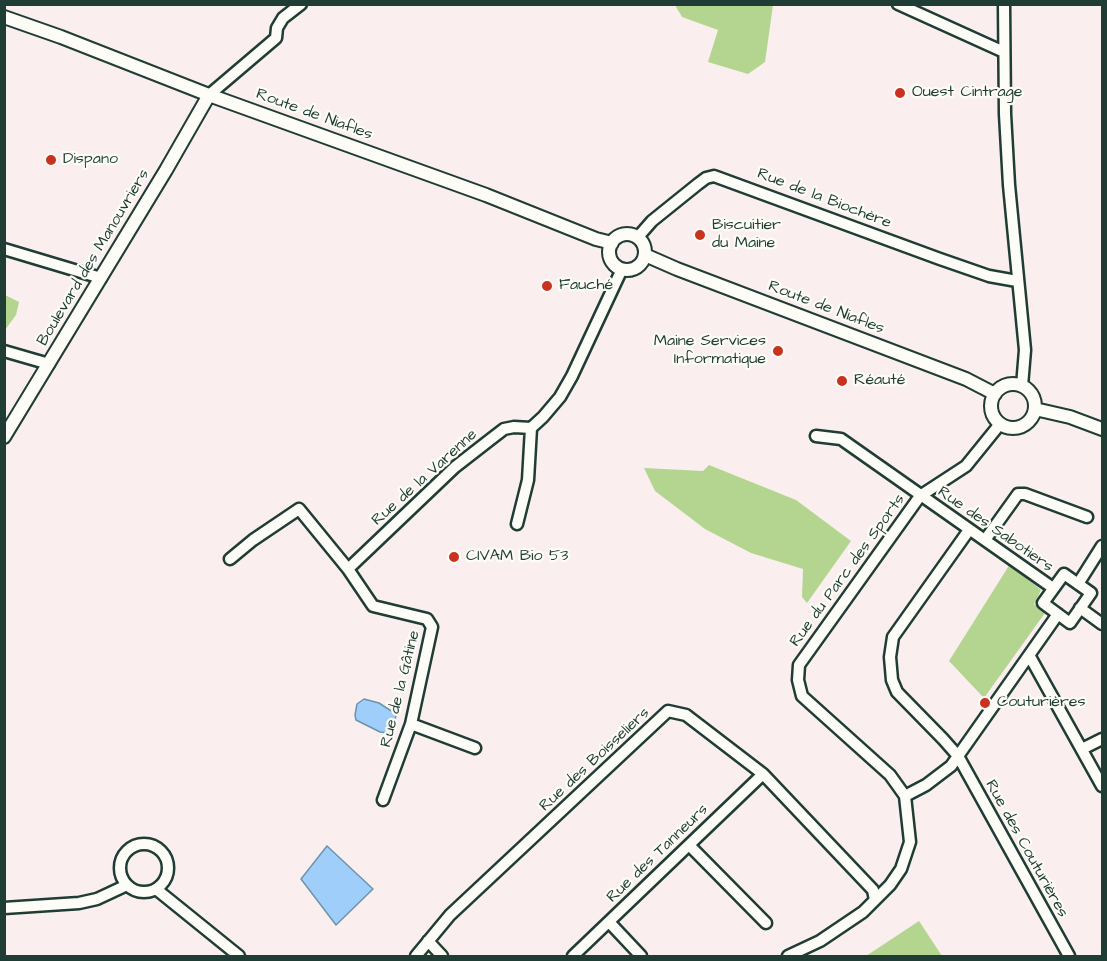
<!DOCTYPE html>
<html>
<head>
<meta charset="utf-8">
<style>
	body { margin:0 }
	#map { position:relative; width:1107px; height:961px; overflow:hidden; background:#faeeef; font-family:"Architects Daughter",sans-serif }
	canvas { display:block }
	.frame { position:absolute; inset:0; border:6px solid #1f3d34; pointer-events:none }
</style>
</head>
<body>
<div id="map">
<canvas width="1107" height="961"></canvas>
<div class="frame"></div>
</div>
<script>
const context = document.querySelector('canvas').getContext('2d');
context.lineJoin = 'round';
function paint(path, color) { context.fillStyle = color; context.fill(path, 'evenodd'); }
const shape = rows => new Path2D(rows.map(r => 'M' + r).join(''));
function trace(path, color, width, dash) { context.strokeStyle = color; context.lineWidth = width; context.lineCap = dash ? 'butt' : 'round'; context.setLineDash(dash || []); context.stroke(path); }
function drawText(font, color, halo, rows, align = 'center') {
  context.font = font + ' "Architects Daughter",sans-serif'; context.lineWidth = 4.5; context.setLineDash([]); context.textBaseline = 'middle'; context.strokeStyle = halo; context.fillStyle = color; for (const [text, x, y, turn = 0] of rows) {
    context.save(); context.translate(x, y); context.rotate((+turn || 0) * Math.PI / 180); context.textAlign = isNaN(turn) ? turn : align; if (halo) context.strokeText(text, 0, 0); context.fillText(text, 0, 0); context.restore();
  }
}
const green = shape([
	[675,5,773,5,765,62,748,74,708,62,718,30,682,17],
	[5,295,19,302,16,315,5,330],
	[709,465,796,500,851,541,807,603,802,597,803,569,751,553,705,529,655,491,644,468,703,471],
	[1010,564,1041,590,1034,604,1045,613,984,698,949,661],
	[919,921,942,956,866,956]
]);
const water = shape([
	[364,699,379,703,396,714,395,722,389,733,380,732,356,720,355,715,357,704,364,699],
	[327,846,373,889,336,925,301,879,327,846]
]);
const minor = shape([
	[898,4,1004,52],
	[1004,4,1005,114,1009,185,1025,350,1022,386],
	[209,95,276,38,277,28,283,18,301,4],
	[638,237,652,221,698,184,706,178,714,176,940,259,989,276,1017,281],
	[4,249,101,278],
	[4,351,49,364],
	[816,436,841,439,1053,588],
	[517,524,528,480,531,428,543,417,560,397,572,376,622,269],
	[969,530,893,637,890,657,892,680,897,692,943,739,958,756,1069,956],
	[985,540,1018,494,1025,494,1087,517],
	[230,559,253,540,299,509,348,569,373,606,427,619,432,627,411,724,383,800],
	[348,569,455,467,491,439,504,429,514,427,531,428],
	[1064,574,1091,593,1070,623,1043,603,1064,574],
	[1078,584,1102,546],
	[1080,608,1102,624],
	[1029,655,1102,786],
	[411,724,475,748],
	[1082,749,1102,739],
	[905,796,926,785,951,766,1058,614],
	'120 868a24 24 0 1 1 48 0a24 24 0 1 1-48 0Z',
	[689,845,766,923],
	[156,889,239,956],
	[4,908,79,903,97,899,127,885],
	[609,922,641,956],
	[428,941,442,956],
	[416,956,450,915,668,711,686,715,763,774,873,890,875,900],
	[573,956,763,774],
	[788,956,820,941,863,912,890,885,901,869,910,842,905,796,890,775,802,696,798,680,799,665,920,496,966,466,1000,424]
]);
const tertiary = shape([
	[4,17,61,37,209,95,486,195,596,239,612,243],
	'609 252a18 18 0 1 1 36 0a18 18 0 1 1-36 0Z',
	[645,255,677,269,966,379,995,394],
	'991 406a22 22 0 1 1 44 0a22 22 0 1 1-44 0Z',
	[1035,409,1070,417,1102,429],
	[4,437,166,170,209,95]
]);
const markers = [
	[900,93,6,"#c8321e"],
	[51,160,6,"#c8321e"],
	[700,235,6,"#c8321e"],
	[547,286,6,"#c8321e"],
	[778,351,6,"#c8321e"],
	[842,381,6,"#c8321e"],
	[454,557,6,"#c8321e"],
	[985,703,6,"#c8321e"]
];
const poiNames = [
	["Ouest Cintrage",912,93],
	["Dispano",63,160],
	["Biscuitier",712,226],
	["du Maine",712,244],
	["Fauché",559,286],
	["Maine Services",766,342,"right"],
	["Informatique",766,360,"right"],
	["Réauté",854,381],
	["CIVAM Bio 53",466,557],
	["Couturières",997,703]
];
const streetNames = [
	["Route de Niafles",314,115,20],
	["Rue de la Biochère",824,199,21],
	["Boulevard des Manouvriers",94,258,-59],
	["Route de Niafles",826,308,21],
	["Rue de la Varenne",425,478,-42],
	["Rue des Sabotiers",995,530,35],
	["Rue du Parc des Sports",848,571,-54],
	["Rue de la Gâtine",401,689,-76],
	["Rue des Boisseliers",595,760,-43],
	["Rue des Couturières",1026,849,61],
	["Rue des Tanneurs",658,854,-44]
];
paint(green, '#b4d58f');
paint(water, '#9fcefb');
trace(water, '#6c94ab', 1.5);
trace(minor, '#1f3d34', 15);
trace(tertiary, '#1f3d34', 16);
trace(minor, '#fdfcf7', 10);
trace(tertiary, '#fdfcf7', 12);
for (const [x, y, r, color] of markers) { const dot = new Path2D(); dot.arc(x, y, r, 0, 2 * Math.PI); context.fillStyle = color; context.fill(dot); trace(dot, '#fdfcf7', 2); }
drawText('16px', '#1f3d34', '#fdfcf7', poiNames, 'left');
drawText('16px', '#1f3d34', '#fdfcf7', streetNames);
</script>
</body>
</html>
